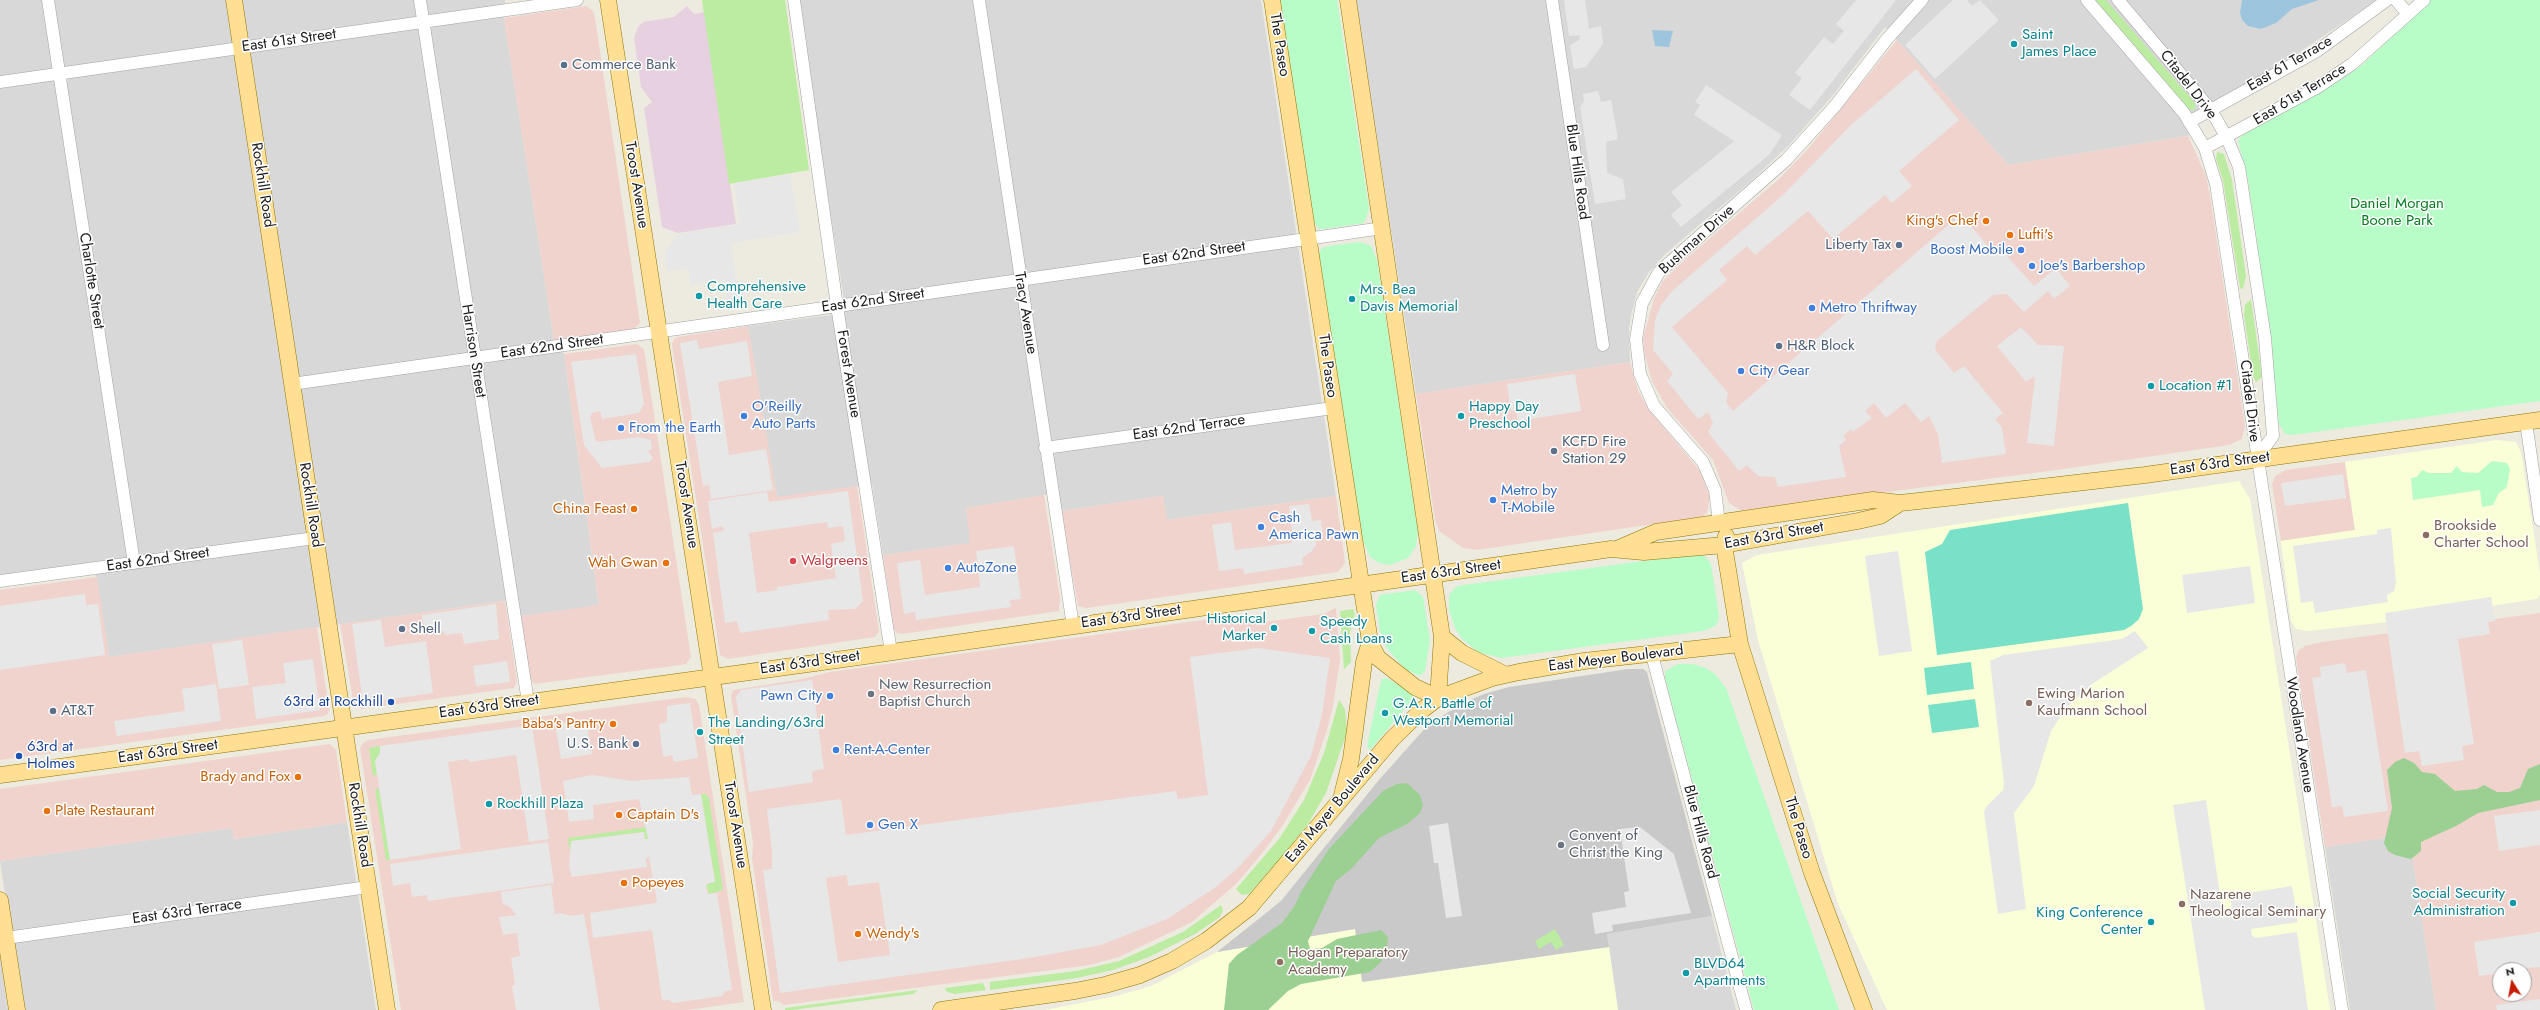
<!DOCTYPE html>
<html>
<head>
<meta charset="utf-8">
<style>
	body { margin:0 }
	#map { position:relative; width:2540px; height:1010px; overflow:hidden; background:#edebe0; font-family:Jost,sans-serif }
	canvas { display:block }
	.north { position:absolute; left:2492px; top:962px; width:40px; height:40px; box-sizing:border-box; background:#fff; border:1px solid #a4a4a4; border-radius:50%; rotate:349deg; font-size:11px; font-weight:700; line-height:16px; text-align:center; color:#1b1b1b }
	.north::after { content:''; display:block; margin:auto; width:14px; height:18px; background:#c61b00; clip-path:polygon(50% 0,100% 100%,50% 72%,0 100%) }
</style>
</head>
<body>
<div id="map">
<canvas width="2540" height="1010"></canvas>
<div class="north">N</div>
</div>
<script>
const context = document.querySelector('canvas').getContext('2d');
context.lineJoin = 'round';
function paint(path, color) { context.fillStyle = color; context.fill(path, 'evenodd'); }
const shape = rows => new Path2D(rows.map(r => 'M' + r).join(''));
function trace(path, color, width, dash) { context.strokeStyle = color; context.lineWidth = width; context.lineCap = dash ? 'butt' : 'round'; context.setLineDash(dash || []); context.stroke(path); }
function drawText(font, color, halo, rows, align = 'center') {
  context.font = font + ' Jost,sans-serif'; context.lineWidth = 3; context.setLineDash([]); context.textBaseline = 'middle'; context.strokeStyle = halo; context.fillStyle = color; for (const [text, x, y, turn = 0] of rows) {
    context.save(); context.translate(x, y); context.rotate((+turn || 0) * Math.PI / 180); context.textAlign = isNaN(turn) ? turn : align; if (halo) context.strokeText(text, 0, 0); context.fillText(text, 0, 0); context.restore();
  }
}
const residential = shape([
	[0,0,505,0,504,18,554,340,564,354,599,606,521,616,518,599,109,657,94,563,0,576],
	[798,0,1261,0,1336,496,1167,520,1163,496,1061,511,1058,493,966,508,971,543,883,555,872,484,777,498,748,326,846,313],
	[1356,0,2377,0,2295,55,2220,100,2188,136,2008,165,1885,27,1833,95,1789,145,1751,181,1665,254,1649,272,1637,292,1631,315,1629,330,1630,362,1416,394],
	[347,822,376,1010,23,1010,0,861,232,828,234,839],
	[2409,834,2436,1010,2350,1010,2325,847],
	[1712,916,1736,1010,1618,1010,1607,934],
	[0,955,8,1010,0,1010]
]);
const commercial = shape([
	[586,6,593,11,595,18,640,323,634,329,554,340,504,18],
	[1897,40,2008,165,2188,136,2206,176,2210,196,2245,426,2242,439,2229,445,2057,470,1749,510,1742,511,1729,503,1713,460,1667,408,1652,381,1645,356,1643,338,1654,299,1662,282,1680,264,1779,179,1808,149],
	[748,326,777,497,857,486,879,631,875,637,728,659,720,655,672,344,674,339,678,337],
	[637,344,644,349,691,657,686,664,681,665,534,684,530,678,521,616,599,605,564,354],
	[1630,362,1638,391,1650,411,1700,471,1710,497,1707,513,1701,517,1477,550,1463,548,1439,531,1435,520,1416,394],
	[2345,462,2355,530,2281,541,2272,484,2275,476,2286,470],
	[1044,495,1060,598,1059,611,902,634,897,633,894,630,883,555,970,543,966,508],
	[1163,496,1167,520,1336,496,1345,563,1338,572,1087,608,1078,606,1061,511],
	[97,577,109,657,317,627,329,710,328,714,324,716,0,760,0,590],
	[505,601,517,681,514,688,361,709,354,705,340,624],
	[1336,608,1340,660,1333,706,1327,730,1310,780,1281,828,1259,857,1236,884,1192,922,1119,957,1090,965,784,1005,778,1001,773,1001,752,858,753,843,731,696,733,690,802,679,830,672,1224,617,1257,623,1323,614],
	[2540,613,2540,1010,2436,1010,2409,834,2325,847,2296,658,2298,651,2305,646,2322,642],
	[2500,970,2524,970,2524,994,2500,994],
	[685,697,696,699,699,705,744,1002,688,1010,401,1010,360,748,363,743,368,740],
	[330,744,336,750,347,822,234,839,232,828,0,861,0,789]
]);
const industrial = shape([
	[687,6,694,14,704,12,736,224,678,233,662,227,644,108,652,102,641,87,634,38,638,27,643,22,674,17]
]);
const education = shape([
	[2497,440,2516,442,2521,452,2540,573,2540,595,2537,599,2379,623,2308,631,2296,629,2291,621,2281,541,2355,530,2345,462],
	[2239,481,2250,499,2330,1010,1887,1010,1838,904,1758,640,1742,563,1757,555],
	[1355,929,1363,982,1609,947,1618,1010,1045,1010,1116,996,1151,986,1217,952]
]);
const religious = shape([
	[1628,669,1643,669,1647,672,1712,916,1607,934,1609,947,1362,982,1355,929,1217,952,1281,901,1378,781,1428,725,1461,704,1484,694,1509,687]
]);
const grass = shape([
	[702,0,785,0,809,170,729,184],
	[2094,0,2106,0,2195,103,2195,110,2189,110],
	[2217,152,2224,154,2232,180,2246,276,2243,289,2240,288,2223,180,2216,159],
	[2251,299,2262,377,2256,382,2253,376,2244,315,2245,305],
	[1353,609,1355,614,1350,632,1351,662,1344,669,1340,611],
	[1339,700,1345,709,1347,732,1326,793,1308,824,1277,863,1249,894,1242,895,1236,889,1279,839,1304,800,1324,753],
	[380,746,380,753,375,761,377,774,373,776,369,748],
	[375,789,379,789,390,860,386,860],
	[701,794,706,794,709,798,723,890,709,894,706,885,715,881],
	[647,827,648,840,645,839,643,832,572,841,572,850,570,851,568,838],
	[1221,905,1223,910,1220,917,1195,934,1149,957,1113,970,1077,978,990,990,990,982,1076,971,1119,961,1183,932],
	[1555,929,1564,945,1556,950,1551,942,1539,949,1535,941],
	[983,983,986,990,955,994,947,992,945,988],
	[918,990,913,994,792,1010,785,1010,785,1008]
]);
const forest = shape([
	[2404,758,2414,763,2422,772,2435,774,2455,791,2477,789,2484,785,2497,792,2509,792,2520,788,2528,769,2540,764,2540,800,2478,813,2456,826,2421,842,2421,851,2411,859,2395,855,2388,851,2384,843,2392,808,2387,770,2395,762],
	[1407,783,1420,795,1423,805,1420,813,1407,824,1379,838,1351,869,1336,881,1308,941,1310,949,1322,948,1337,939,1381,930,1388,937,1387,948,1381,962,1370,972,1301,984,1288,991,1268,1010,1224,1010,1229,964,1237,955,1282,923,1294,907,1301,892,1329,849,1383,791,1397,784]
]);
const park = shape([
	[1278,0,1337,0,1369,209,1364,223,1324,229,1319,229,1313,221],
	[2431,0,2540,0,2540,401,2293,435,2285,434,2279,424,2267,309,2248,180,2238,141,2242,135,2339,81,2362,65],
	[1360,242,1371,246,1377,260,1418,532,1416,546,1408,558,1390,565,1379,563,1370,557,1362,538,1319,253,1322,248,1329,246],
	[2492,461,2507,463,2510,469,2507,487,2499,493,2493,505,2482,507,2480,490,2413,500,2411,478,2417,477,2422,470,2429,473,2451,473,2457,466,2462,472,2478,473],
	[1696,554,1703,554,1711,564,1719,616,1718,622,1715,626,1703,631,1501,658,1478,652,1462,639,1455,628,1449,610,1449,595,1456,587,1463,585],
	[1415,590,1423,597,1430,640,1425,671,1420,676,1405,669,1386,647,1380,631,1376,605,1380,595],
	[1678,664,1692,664,1706,668,1715,674,1726,688,1839,1010,1754,1010,1665,678,1665,671],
	[1386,678,1410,691,1413,695,1412,700,1370,750,1367,746,1380,685,1382,679]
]);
const pitch = shape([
	[2128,503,2143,609,2139,619,2131,626,2124,630,1937,655,1925,552,1942,544,1950,530],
	[1971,662,1974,689,1927,695,1924,668],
	[1975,699,1979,727,1932,733,1928,705]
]);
const parking = shape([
	[1564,0,1585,0,1589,29,1601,26,1603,44,1586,67,1574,69,1570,45,1579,40,1580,35,1569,36],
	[1856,0,1896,0,1810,110,1789,95,1802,78,1795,73,1824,37,1833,44,1844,31,1836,24],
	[1953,0,1967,0,1972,6,1980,0,1999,20,1935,79,1905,45],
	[1916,69,1959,120,1899,171,1912,186,1892,203,1885,195,1833,239,1808,211,1755,255,1747,246,1719,270,1727,280,1672,327,1728,393,1726,402,1733,411,1961,214,1991,250,1997,245,2034,286,2056,268,2070,286,2054,299,2048,291,2024,312,2007,294,1993,295,1937,341,1935,347,1937,352,1954,373,1964,366,2003,413,1995,419,2002,428,2006,454,1942,463,1938,434,1929,416,1921,422,1905,403,1886,418,1874,403,1865,411,1872,418,1853,432,1851,429,1843,436,1846,440,1839,446,1846,477,1778,487,1775,477,1758,476,1747,465,1739,471,1708,432,1713,423,1708,412,1698,419,1667,381,1673,374,1653,350,1655,320,1661,305,1672,291,1782,196,1851,125],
	[1706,85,1782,135,1769,155,1681,227,1671,215,1682,205,1671,192,1734,141,1694,115,1700,105,1695,102],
	[1598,91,1601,102,1611,100,1618,139,1606,142,1607,173,1623,179,1626,199,1595,204,1580,107,1584,101,1583,94],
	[790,174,800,232,731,243,736,281,743,280,747,305,729,308,724,280,691,285,688,268,667,271,665,253,678,234,740,224,734,183],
	[2021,327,2038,345,2064,346,2054,446,2027,443,2035,379,2033,377,2026,382,1997,346],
	[697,340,699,349,747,341,752,376,718,382,729,455,766,449,773,490,711,499,709,485,703,486,680,343],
	[636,354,644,404,639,413,602,419,600,411,592,413,590,417,596,442,638,437,651,440,652,449,648,451,653,458,649,462,602,468,584,445,571,362],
	[1575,374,1581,411,1518,421,1516,410,1511,411,1507,384],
	[2343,474,2346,498,2285,506,2281,483],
	[848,491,863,601,855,609,828,610,829,620,740,633,737,621,725,623,713,533,723,531,724,529,722,526,712,529,708,501,767,492,769,502],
	[827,522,828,528,843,526,845,541,831,544,836,578,777,587,777,590,757,593,749,533],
	[1309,504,1312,521,1321,520,1323,535,1315,536,1316,545,1312,551,1302,558,1303,565,1244,574,1243,568,1219,571,1212,525,1231,522,1235,550,1291,543,1293,539,1289,506],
	[2391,528,2396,583,2394,591,2387,595,2388,602,2315,613,2313,601,2301,603,2293,546,2377,534,2377,530],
	[1014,546,1021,599,1010,600,1011,607,916,620,915,612,904,614,897,563,920,560,925,595,980,587,976,551],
	[1898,551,1912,651,1879,656,1865,556],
	[2250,566,2255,603,2187,613,2182,575],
	[85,594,86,605,98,604,105,655,0,670,0,606],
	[2491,597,2495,621,2488,622,2490,634,2458,639,2474,744,2462,746,2464,760,2422,766,2419,751,2405,753,2385,613],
	[496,604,499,639,464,644,462,633,445,635,444,631,425,634,422,615],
	[381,620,385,647,426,641,433,693,363,703,352,624],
	[2135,631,2148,648,2092,684,2067,707,2051,731,2034,786,2014,813,2026,909,1998,914,1984,812,1986,807,2003,790,2004,784,1990,661,2003,655,2122,639],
	[242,640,249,685,219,689,212,644],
	[1258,648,1330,658,1322,715,1311,756,1271,831,1236,870,1213,889,1167,919,1101,945,1029,958,780,993,763,870,772,869,772,851,767,809,841,799,846,835,1176,791,1178,799,1208,795,1190,657],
	[847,875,848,886,879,882,890,955,838,962,826,878],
	[313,659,320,710,256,719,252,687,286,683,283,663],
	[507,661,510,682,476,686,473,666],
	[2345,663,2347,673,2366,670,2388,811,2344,817,2342,806,2332,807,2312,678,2321,677,2320,667],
	[812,680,824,769,812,771,813,782,749,792,736,697,741,690],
	[216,684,221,721,117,736,114,721,185,711,182,689],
	[690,703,698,758,674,762,672,755,663,757,659,724,667,722,667,706],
	[586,719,592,754,561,759,555,724],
	[532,725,549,839,529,842,516,755,470,762,467,759,448,762,461,849,390,860,375,761,380,753,380,746],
	[592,775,632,781,689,777,692,795,701,794,715,882,708,883,706,886,708,894,717,893,732,990,725,991,722,996,673,1003,669,1000,662,1000,652,930,593,938,590,913,656,903,657,901,649,857,646,858,647,867,572,877,569,867,571,841,644,832,645,839,648,839,639,799,593,805,594,819,569,822,563,781],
	[2206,800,2222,909,2232,908,2230,896,2292,886,2298,922,2251,929,2252,936,2256,938,2297,932,2308,1010,2205,1010,2173,805],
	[2540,810,2540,845,2499,851,2494,816],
	[1448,823,1462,916,1446,918,1438,863,1434,863,1429,826],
	[1640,827,1674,854,1691,913,1612,925,1613,931,1595,934,1592,913,1626,907,1624,892,1629,891,1620,829],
	[548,842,554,883,428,901,427,895,412,897,410,883,393,886,390,864],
	[551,885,555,914,561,913,570,916,584,914,600,1010,516,1010,512,986,515,985,511,958,520,956,517,933,503,935,499,917,516,915,510,907,502,903,501,892],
	[2540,932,2540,967,2500,970,2500,973,2479,976,2474,942],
	[2540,999,2540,1010,2497,1010,2496,1005]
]);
const water = shape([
	[2242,0,2319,0,2292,9,2276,23,2261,29,2248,26,2242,20,2240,13],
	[1652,30,1673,31,1669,47,1655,46]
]);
const minor = shape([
	[48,0,134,563],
	[420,0,528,702],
	[794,0,837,306,891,652],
	[979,0,1073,626],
	[1552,0,1603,345],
	[2087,0,2184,113,2205,148,2216,184,2342,1010],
	[2118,0,2211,110,2227,138,2239,167,2265,338,2273,436,2256,459],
	[2396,0,2408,14],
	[0,82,577,0],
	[2189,122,2317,51,2387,0],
	[2205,148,2318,87,2352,64,2424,0],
	[292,384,1383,228],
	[2526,422,2540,520],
	[1045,448,1333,408],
	[1719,523,1715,490,1703,462,1654,406,1640,374,1636,339,1642,303,1659,272,1786,160,1835,106,1887,39,1922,0],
	[0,581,315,538],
	[1652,655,1746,1010],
	[6,938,368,887]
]);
const major = shape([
	[234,0,387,1010],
	[608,0,763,1010],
	[1272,0,1370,642,1378,658,1415,687,1438,698],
	[1348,0,1442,637,1438,698],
	[1726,536,1724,545,1740,644,1812,873,1864,1010],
	[1619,548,1656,532,1873,500,1900,503,1955,497,2145,475,2540,420],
	[1442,637,1462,653,1506,675],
	[0,775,851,658,1611,549,1644,552,1724,545,1858,521,1880,516,1900,503],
	[1342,795,1351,759,1364,662,1370,642],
	[0,900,17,1010],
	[941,1010,1075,991,1105,985,1140,975,1172,961,1206,941,1249,908,1392,739,1421,711,1438,698,1492,678,1519,672,1584,661,1740,644]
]);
const markers = [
	[2014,44,4,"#0f9aa8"],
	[564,65,4,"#5c6f8a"],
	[1986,221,4,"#e8710a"],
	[2010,235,4,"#e8710a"],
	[1899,245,4,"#5c6f8a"],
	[2021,250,4,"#3f7fe0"],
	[2032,266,4,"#3f7fe0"],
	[699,296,4,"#0f9aa8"],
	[1352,299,4,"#0f9aa8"],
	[1812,308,4,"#3f7fe0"],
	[1779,346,4,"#5c6f8a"],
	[1741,371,4,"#3f7fe0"],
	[2151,386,4,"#0f9aa8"],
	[744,416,4,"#3f7fe0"],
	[1461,416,4,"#0f9aa8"],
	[621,428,4,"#3f7fe0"],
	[1554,451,4,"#5c6f8a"],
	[1493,500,4,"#3f7fe0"],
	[634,509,4,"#e8710a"],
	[1261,527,4,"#3f7fe0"],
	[2426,535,4,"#8d6e63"],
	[793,561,4,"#e0444e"],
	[666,563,4,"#e8710a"],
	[948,568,4,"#3f7fe0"],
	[1274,628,4,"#0f9aa8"],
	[402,629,4,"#5c6f8a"],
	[1312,631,4,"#0f9aa8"],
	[871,694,4,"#6b7280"],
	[830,696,4,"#3f7fe0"],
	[391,702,4,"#1a4fb4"],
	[2029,703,4,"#8d6e63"],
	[53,711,4,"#5c6f8a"],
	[1385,713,4,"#0f9aa8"],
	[613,724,4,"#e8710a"],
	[700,732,4,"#0f9aa8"],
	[636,744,4,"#5c6f8a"],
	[836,750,4,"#3f7fe0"],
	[19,756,4,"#1a4fb4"],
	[298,777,4,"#e8710a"],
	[489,804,4,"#0f9aa8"],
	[47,811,4,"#e8710a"],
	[619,815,4,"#e8710a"],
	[870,825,4,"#3f7fe0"],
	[1561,845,4,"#6b7280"],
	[624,883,4,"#e8710a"],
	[2513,903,4,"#0f9aa8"],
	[2182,904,4,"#8d6e63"],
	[2151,922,4,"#0f9aa8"],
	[858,934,4,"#e8710a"],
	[1280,962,4,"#8d6e63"],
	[1686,973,4,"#0f9aa8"]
];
const cultureNames = [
	["Saint",2022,35],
	["James Place",2022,52],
	["Comprehensive",707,287],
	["Health Care",707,304],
	["Mrs. Bea",1360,290],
	["Davis Memorial",1360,307],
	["Location #1",2159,386],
	["Happy Day",1469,407],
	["Preschool",1469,424],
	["Historical",1266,619,"right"],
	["Marker",1266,636,"right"],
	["Speedy",1320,622],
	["Cash Loans",1320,639],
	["G.A.R. Battle of",1393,704],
	["Westport Memorial",1393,721],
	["The Landing/63rd",708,723],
	["Street",708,740],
	["Rockhill Plaza",497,804],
	["Social Security",2505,894,"right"],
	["Administration",2505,911,"right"],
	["King Conference",2143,913,"right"],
	["Center",2143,930,"right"],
	["BLVD64",1694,964],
	["Apartments",1694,981]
];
const streetNames = [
	["East 61st Street",289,41,-8],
	["The Paseo",1279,45,81],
	["East 61 Terrace",2290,64,-30],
	["Citadel Drive",2188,85,52],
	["East 61st Terrace",2300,95,-31],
	["Blue Hills Road",1577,172,82],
	["Rockhill Road",262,185,81],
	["Troost Avenue",636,185,81],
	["Bushman Drive",1697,240,-42],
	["East 62nd Street",1194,254,-8],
	["Charlotte Street",91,281,81],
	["East 62nd Street",873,301,-8],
	["Tracy Avenue",1025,313,81],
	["East 62nd Street",552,347,-8],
	["Harrison Street",473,351,81],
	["The Paseo",1327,366,82],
	["Forest Avenue",848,374,81],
	["Citadel Drive",2249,401,83],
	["East 62nd Terrace",1189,428,-8],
	["East 63rd Street",2220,464,-8],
	["Rockhill Road",310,505,81],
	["Troost Avenue",686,505,81],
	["East 63rd Street",1774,536,-10],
	["East 62nd Street",158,560,-8],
	["East 63rd Street",1451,572,-8],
	["East 63rd Street",1131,617,-8],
	["East Meyer Boulevard",1616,659,-7],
	["East 63rd Street",810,663,-8],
	["East 63rd Street",489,707,-8],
	["Woodland Avenue",2299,735,81],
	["East 63rd Street",168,752,-8],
	["East Meyer Boulevard",1333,809,-50],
	["Rockhill Road",359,825,81],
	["Troost Avenue",735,825,81],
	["The Paseo",1798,828,73],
	["Blue Hills Road",1700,832,75],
	["East 63rd Terrace",187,912,-8]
];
const serviceNames = [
	["Commerce Bank",572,65],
	["Liberty Tax",1891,245,"right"],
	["H&R Block",1787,346],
	["KCFD Fire",1562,442],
	["Station 29",1562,459],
	["Shell",410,629],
	["AT&T",61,711],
	["U.S. Bank",628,744,"right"]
];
const parkNames = [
	["Daniel Morgan",2397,204],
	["Boone Park",2397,221]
];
const foodNames = [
	["King's Chef",1978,221],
	["Lufti's",2018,235,"left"],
	["China Feast",626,509],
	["Wah Gwan",658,563],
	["Baba's Pantry",605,724],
	["Brady and Fox",290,777],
	["Plate Restaurant",55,811,"left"],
	["Captain D's",627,815,"left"],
	["Popeyes",632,883,"left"],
	["Wendy's",866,934,"left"]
];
const shopNames = [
	["Boost Mobile",2013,250,"right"],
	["Joe's Barbershop",2040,266],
	["Metro Thriftway",1820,308],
	["City Gear",1749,371],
	["O'Reilly",752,407],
	["Auto Parts",752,424],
	["From the Earth",629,428],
	["Metro by",1501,491],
	["T-Mobile",1501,508],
	["Cash",1269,518],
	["America Pawn",1269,535],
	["AutoZone",956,568],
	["Pawn City",822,696,"right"],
	["Rent-A-Center",844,750],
	["Gen X",878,825]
];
const educationNames = [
	["Brookside",2434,526],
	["Charter School",2434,543],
	["Ewing Marion",2037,694],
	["Kaufmann School",2037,711],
	["Nazarene",2190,895],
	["Theological Seminary",2190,912],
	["Hogan Preparatory",1288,953],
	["Academy",1288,970]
];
const healthNames = [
	["Walgreens",801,561]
];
const worshipNames = [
	["New Resurrection",879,685],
	["Baptist Church",879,702],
	["Convent of",1569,836],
	["Christ the King",1569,853]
];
const transitNames = [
	["63rd at Rockhill",383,702],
	["63rd at",27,747,"left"],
	["Holmes",27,764,"left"]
];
paint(residential, '#d9d8d8');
paint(commercial, '#f0d3cd');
paint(industrial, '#e7d1e0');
paint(education, '#faffd7');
paint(religious, '#c9c9c9');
paint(grass, '#bceba2');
paint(forest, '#9ccf92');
paint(park, '#b8fcc7');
paint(pitch, '#78e1c7');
paint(parking, '#e7e7e7');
paint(water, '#9dc6de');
trace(minor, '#a2a2a2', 13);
trace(major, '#927500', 17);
trace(minor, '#fff', 12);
trace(major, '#ffdf93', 16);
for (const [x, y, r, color] of markers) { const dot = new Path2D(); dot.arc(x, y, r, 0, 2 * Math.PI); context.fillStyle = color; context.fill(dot); trace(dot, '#fff', 1.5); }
drawText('15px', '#0d838f', '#fff', cultureNames, 'left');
drawText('15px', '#1b1b1b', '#fff', streetNames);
drawText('15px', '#4e5e75', '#fff', serviceNames, 'left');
drawText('15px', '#067c20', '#fff', parkNames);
drawText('15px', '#c56008', '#fff', foodNames, 'right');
drawText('15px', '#366cbe', '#fff', shopNames, 'left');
drawText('15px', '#785e54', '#fff', educationNames, 'left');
drawText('15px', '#be3a42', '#fff', healthNames, 'left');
drawText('15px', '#5b616d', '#fff', worshipNames, 'left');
drawText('15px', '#164399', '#fff', transitNames, 'right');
</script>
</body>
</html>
